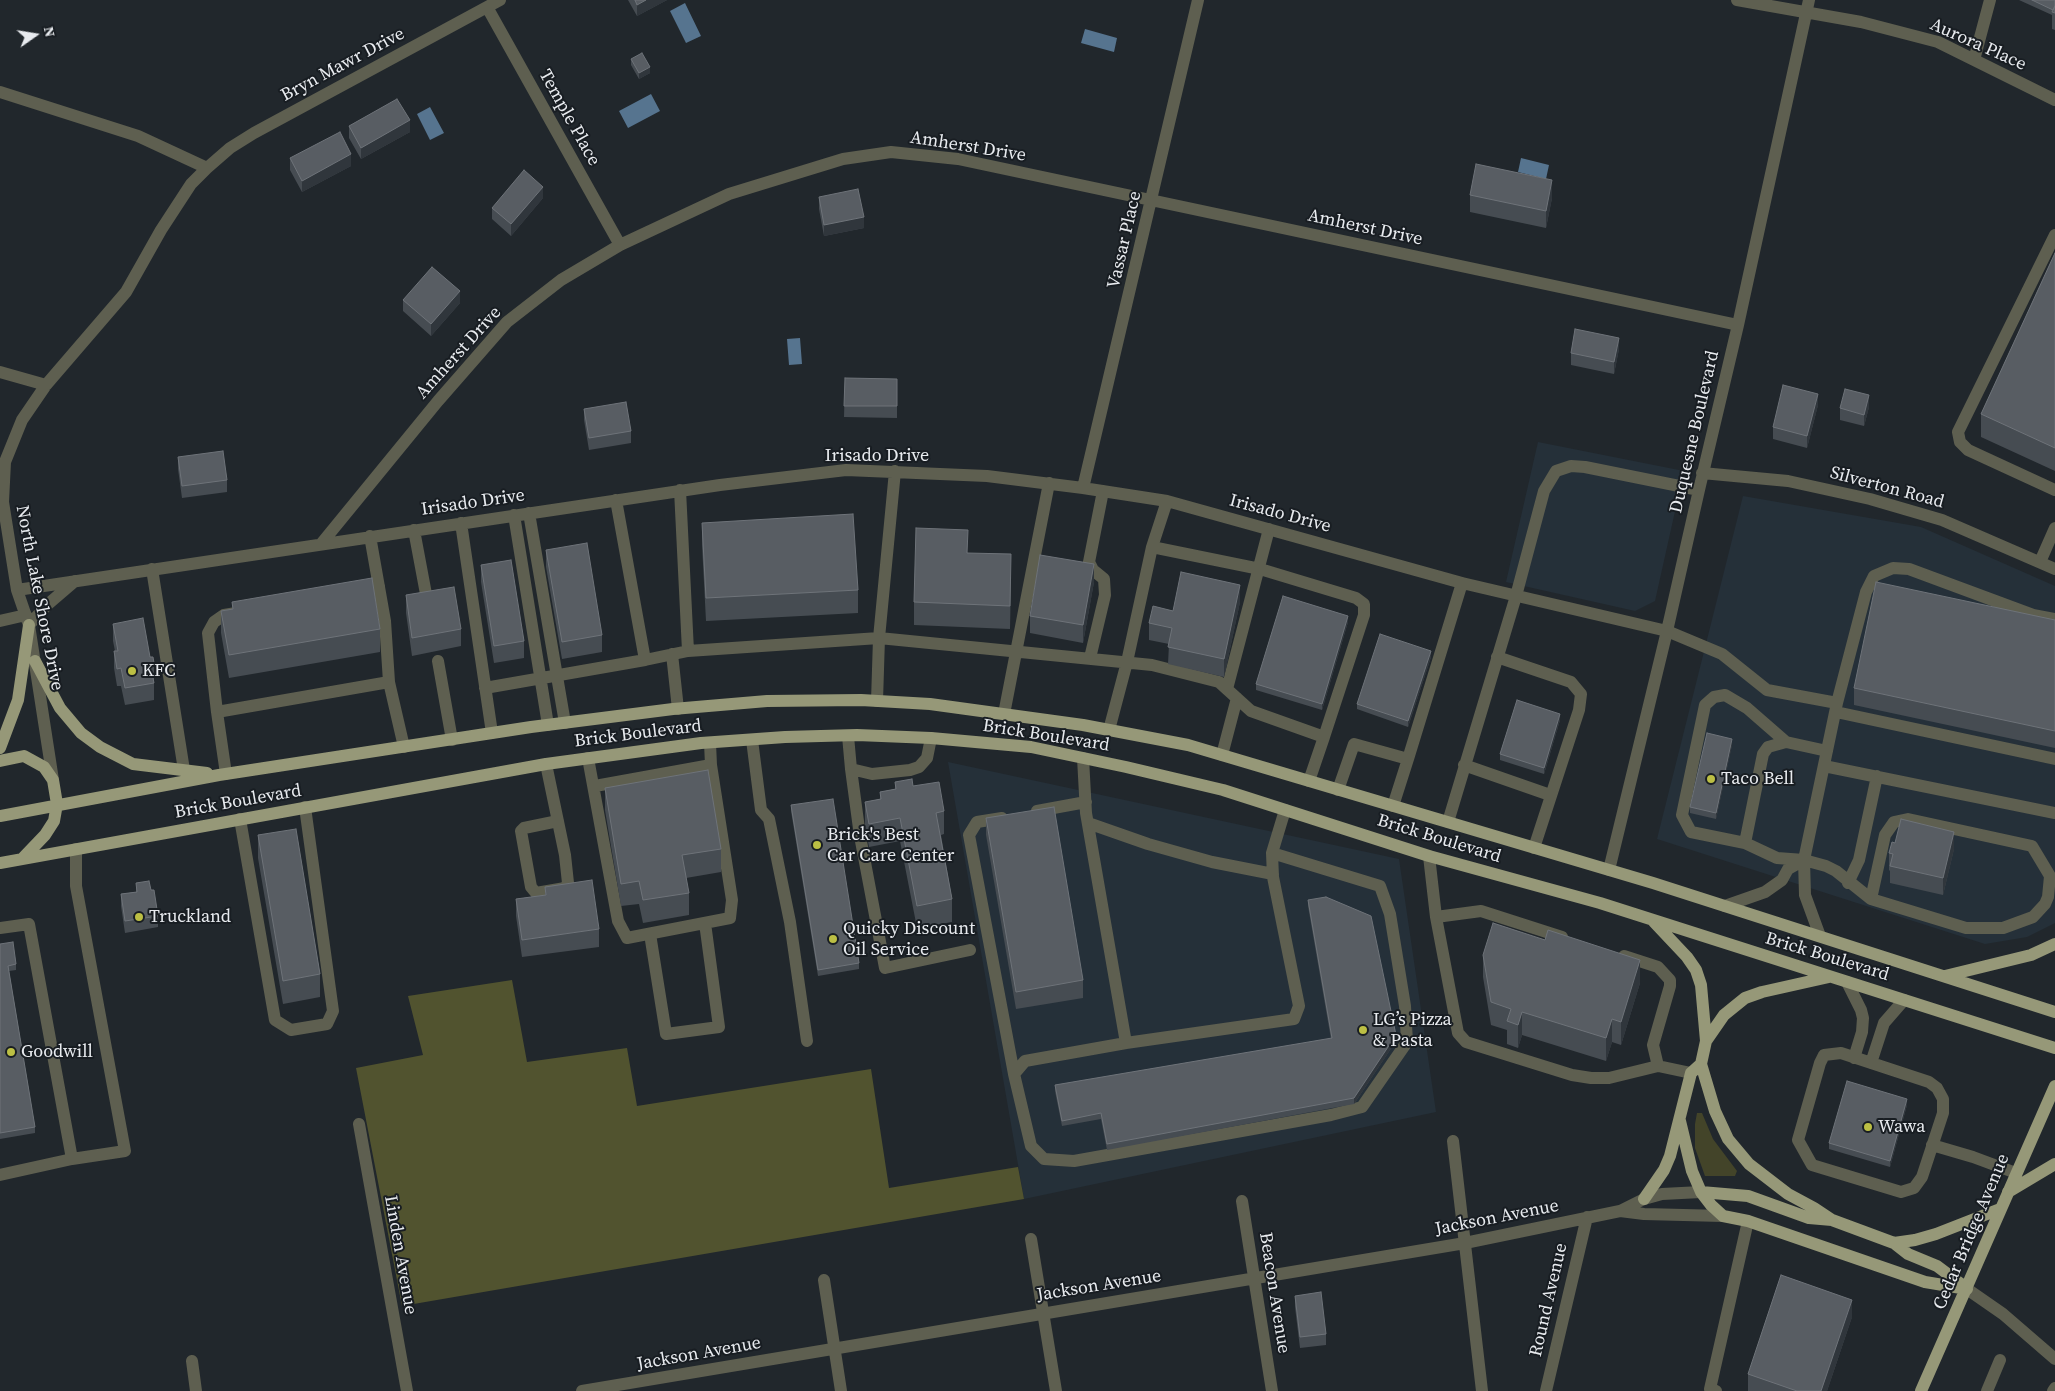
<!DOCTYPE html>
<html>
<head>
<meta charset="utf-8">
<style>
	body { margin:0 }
	#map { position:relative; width:2055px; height:1391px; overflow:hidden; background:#21272c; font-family:"Source Serif 4",serif }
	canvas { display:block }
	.north { position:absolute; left:10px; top:10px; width:50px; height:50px; -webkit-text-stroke:4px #181d22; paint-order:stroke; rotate:77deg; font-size:14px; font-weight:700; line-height:20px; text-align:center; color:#e8ebef }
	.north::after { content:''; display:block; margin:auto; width:18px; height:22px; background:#e8ebef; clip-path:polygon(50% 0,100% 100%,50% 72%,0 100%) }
</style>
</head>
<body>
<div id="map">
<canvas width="2055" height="1391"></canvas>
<div class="north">N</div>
</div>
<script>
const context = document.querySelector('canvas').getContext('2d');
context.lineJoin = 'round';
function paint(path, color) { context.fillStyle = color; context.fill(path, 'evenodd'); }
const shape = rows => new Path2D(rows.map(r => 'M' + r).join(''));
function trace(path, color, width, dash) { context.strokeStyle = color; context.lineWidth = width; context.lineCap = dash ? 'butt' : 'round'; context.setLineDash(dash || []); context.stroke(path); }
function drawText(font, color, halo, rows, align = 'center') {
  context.font = font + ' "Source Serif 4",serif'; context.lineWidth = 4; context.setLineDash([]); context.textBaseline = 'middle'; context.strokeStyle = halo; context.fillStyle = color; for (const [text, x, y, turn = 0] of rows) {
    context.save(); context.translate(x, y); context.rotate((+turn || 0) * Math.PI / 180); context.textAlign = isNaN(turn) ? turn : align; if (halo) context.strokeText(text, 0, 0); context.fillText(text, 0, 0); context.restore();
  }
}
const built = shape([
	[1538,442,1684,471,1655,601,1635,611,1506,582],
	[1743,496,1921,527,2055,586,2055,923,2027,937,1985,944,1657,839],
	[948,762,1399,859,1436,1112,1024,1199]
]);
const green = shape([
	[1697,1113,1702,1113,1713,1139,1737,1171,1735,1176,1705,1176,1695,1148,1695,1124]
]);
const forest = shape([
	[512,980,527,1062,627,1048,637,1106,871,1069,889,1188,1018,1167,1024,1199,402,1306,356,1068,423,1055,408,996]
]);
const water = shape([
	[685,3,701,36,686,43,670,11],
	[1085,29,1117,38,1114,52,1081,43],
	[651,94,660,111,628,128,619,111],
	[430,107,444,133,430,140,417,114],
	[1521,158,1549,165,1546,179,1518,172],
	[800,338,802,364,789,365,787,339]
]);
const minor = shape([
	[1737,0,1861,22,1938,42,2055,100],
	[487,7,620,245],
	[1974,60,1990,0],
	[0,92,138,136,207,168],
	[2055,235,1958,432,1960,442,1968,450,2055,490],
	[0,372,46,385],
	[1702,473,1788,481,1870,499,1942,520,2055,569],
	[1083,488,1198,0],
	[680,490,688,651],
	[529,513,565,723],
	[514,515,548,725],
	[461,523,492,733],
	[414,530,426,594],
	[370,536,385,621,389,682,404,747],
	[321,544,438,401,507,322,561,280,620,245,729,194,843,159,891,152,958,159,1738,325],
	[1152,547,1260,569,1356,598,1364,604,1364,615,1324,737],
	[2040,562,2055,528],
	[152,569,184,770],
	[17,590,720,485,846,470,987,476,1083,488,1167,501,1462,583,1667,631,1722,654,1767,690,1837,703,1804,860,1805,895,1820,936],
	[357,591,379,586],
	[0,621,26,615],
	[29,625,47,605,75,581],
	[672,654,678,709],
	[1497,657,1571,682,1581,694,1579,710,1534,848],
	[1090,658,1105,595,1104,579,1093,570,1089,562,1103,491],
	[645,660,688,651,879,638,1152,665,1219,682,1251,711,1324,737,1309,781],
	[438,661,452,740],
	[485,688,645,660,616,500],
	[1227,689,1269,529],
	[877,701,879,638,895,471],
	[1837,703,1866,592,1874,576,1893,568,1909,569,2033,615,2055,619],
	[217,712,208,633,214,622,224,615,236,613],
	[1836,712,2055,759],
	[1004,714,1049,483],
	[1109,730,1127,662,1152,547,1167,501],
	[848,736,851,769,872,774,910,770,919,767,927,758,931,738],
	[752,740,761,810,769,819,790,922,807,1041],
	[1786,742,1747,708,1725,695,1714,697,1705,705,1682,815,1691,832,1745,843,1777,858,1804,860,1826,866,1836,871,1871,899,1966,928,2003,928,2033,917,2045,904,2048,897,2050,876,2032,846,1908,819,1894,822,1885,835,1871,899],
	[1222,755,1237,698],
	[588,758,618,921,627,938,730,918,732,900,711,765,710,743],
	[1083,758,1086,813,1126,1043,1294,1019,1299,1006,1273,877,1272,853,1285,810],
	[1408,759,1462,583],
	[546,764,565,855,568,883,565,888,536,893,531,887,521,831,524,828,558,821],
	[1464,765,1550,795],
	[1824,766,2055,813],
	[851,769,860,836,885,968,970,950],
	[226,774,217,712,389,682],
	[53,780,29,625,17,590,3,502,5,462,22,420,46,385,126,292,161,230,191,184,207,168,230,148,254,133,500,0],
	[595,786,711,765],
	[1338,790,1354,744,1408,759,1393,806],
	[1037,811,1086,802],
	[1002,818,977,822,969,835,1014,1074],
	[240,819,275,1020,291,1030,327,1024,333,1011,305,807],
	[1448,822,1516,596,1544,491,1556,471,1571,466,1585,467,1699,490],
	[1088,823,1148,844,1212,862,1273,874],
	[1745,843,1763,754,1768,747,1786,742,1827,751],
	[1429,856,1436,917,1458,1033,1466,1042,1572,1075,1591,1078,1609,1078,1658,1066,1691,1073],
	[1609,870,1667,631,1699,490,1738,325,1809,0],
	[1848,883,1859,860,1877,776],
	[1725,906,1765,892,1782,880,1788,869,1804,860],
	[1436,917,1481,911,1562,937],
	[0,928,29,924,72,1159,125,1151,76,886,76,849],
	[650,934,666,1034,719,1027,705,923],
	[1624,956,1658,967,1670,980,1670,986,1653,1045,1658,1066],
	[1847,982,1861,1010,1863,1018,1862,1032,1854,1058],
	[1126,1043,1025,1061,1014,1074,1031,1146,1044,1159,1074,1161,1331,1115,1362,1107,1407,1042,1405,1006,1390,914,1380,886,1272,853],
	[1841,1053,1929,1082,1937,1088,1943,1099,1943,1113,1922,1177,1914,1188,1901,1192,1812,1165,1798,1140,1820,1063,1824,1055,1841,1053],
	[1871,1063,1884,1023,1904,1000],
	[359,1124,407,1391],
	[1453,1141,1482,1391],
	[1932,1145,1973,1157,2016,1173],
	[0,1175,72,1159],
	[1242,1201,1272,1391],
	[1620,1211,1644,1199,1662,1194,1701,1192],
	[1031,1239,1056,1391],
	[824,1280,841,1391],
	[1967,1289,2003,1314,2055,1359],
	[192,1361,196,1391],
	[582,1391,1465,1243,1620,1211,1644,1214,1723,1216],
	[1546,1391,1587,1217],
	[1716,1391,1710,1389,1748,1221],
	[1987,1391,2000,1360],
	[2053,1391,2055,1388]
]);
const major = shape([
	[35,661,60,708,81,733,100,747,133,764,207,773],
	[0,748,18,700,29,625],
	[0,761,24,756,44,767,53,780,57,804,54,821,45,835,23,858],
	[0,816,219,775,531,727,673,709,767,701,861,700,930,704,1083,725,1188,745,1653,883,2055,1012],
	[0,863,546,764,701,743,785,737,857,735,931,738,1031,747,1126,767,1223,790,1429,856,1600,903,2055,1048],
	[1654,922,1687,957,1696,970,1701,985,1706,1041,1701,1064,1715,1111,1728,1139,1749,1164,1788,1194,1814,1208,1832,1220],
	[1945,976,2031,955,2055,944],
	[1706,1041,1724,1015,1745,998,1762,992,1829,977],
	[1680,1121,1692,1171,1701,1192,1711,1205,1723,1216,1748,1221,1925,1282,1967,1289],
	[1701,1192,1748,1196,1809,1218,1832,1220,1894,1243,1908,1254,1937,1266,1965,1287],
	[2008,1192,2055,1164],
	[1644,1199,1664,1170,1670,1156,1691,1073,1701,1064],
	[1894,1243,1915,1240,1936,1234,2000,1209],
	[1921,1391,2055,1086]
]);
const wall = shape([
	[628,0,667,0,637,16],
	[2019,0,2055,0,2055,30,2052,29,2052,15],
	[631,59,650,73,639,79,631,65],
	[349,126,410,132,361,159,349,138],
	[290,158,351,166,302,192,290,170],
	[1470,195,1552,198,1546,228,1470,212],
	[819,197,864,228,824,236,819,209],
	[543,198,511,236,492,219,492,208],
	[2055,253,2055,471,1981,437,1981,414],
	[403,300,460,303,431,336,403,311],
	[1619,349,1614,374,1571,365,1571,353],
	[845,378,897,379,897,418,844,417],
	[1818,405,1807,448,1773,439,1773,427],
	[1869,407,1864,426,1840,420,1840,408],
	[584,409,631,431,631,443,589,450,584,420],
	[178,457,227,480,227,492,182,498,178,469],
	[702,523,858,590,858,613,706,621,702,545],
	[546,550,602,635,602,652,562,659,546,567],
	[968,553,1011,577,1010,629,914,625,914,602],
	[481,565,524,641,524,658,494,663,481,582],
	[1094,582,1083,643,1030,633,1030,616],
	[406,595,461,629,461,646,412,656,406,613],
	[232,602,380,629,380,652,229,678,221,633,221,611,232,609],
	[1240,602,1224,677,1168,664,1169,644,1149,640,1149,623,1173,611],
	[2055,620,2055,748,1854,705,1854,688],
	[1348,622,1322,710,1256,690,1256,684],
	[113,624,150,657,154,663,154,700,125,705,121,686,117,686,114,668,114,651,115,651,113,641],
	[1431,657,1408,727,1357,709,1357,704],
	[1560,720,1544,774,1500,760,1500,754],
	[1732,745,1716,819,1690,813,1690,807],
	[895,782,913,786,944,811,944,834,941,835,952,899,952,922,917,928,900,841,869,847,865,825,865,802,880,799,880,792,895,789],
	[605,788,721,849,721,872,686,878,689,893,689,915,643,923,639,904,621,906,605,810],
	[791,805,859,963,859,969,818,976,791,811],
	[986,818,1083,980,1083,998,1016,1009,986,835],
	[258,835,320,974,320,997,283,1004,258,858],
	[1895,843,1954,849,1943,895,1890,883,1890,871,1889,870,1889,853],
	[136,883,158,916,158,927,125,933,121,906,121,894,136,892],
	[545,887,599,929,599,947,522,957,516,916,516,899,545,895],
	[1308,900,1396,1041,1354,1104,1107,1150,1101,1119,1062,1126,1055,1091,1055,1085,1331,1039,1308,906],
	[0,944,16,964,16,970,9,971,35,1127,35,1133,0,1139],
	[1483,955,1640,983,1621,1045,1612,1042,1606,1061,1522,1035,1518,1048,1507,1044,1507,1030,1491,1025,1483,977],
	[1907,1105,1890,1167,1829,1149,1829,1143],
	[1295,1296,1326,1334,1326,1345,1300,1348,1295,1307],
	[1852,1317,1827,1391,1748,1391,1748,1374]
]);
const shadedWall = shape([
	[646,0,667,0,637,16,637,5],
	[650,67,650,73,639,79,639,73],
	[410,120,410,132,361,159,361,148],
	[351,154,351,166,302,192,302,181],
	[1552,180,1552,198,1546,228,1546,211],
	[543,187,543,198,511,236,511,224],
	[864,217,864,228,824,236,824,225],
	[460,291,460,303,431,336,431,324],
	[1619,338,1619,349,1614,374,1614,362],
	[1818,394,1818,405,1807,448,1807,436],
	[1869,395,1869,407,1864,426,1864,415],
	[1011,554,1011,577,1010,629,1010,606],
	[1094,564,1094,582,1083,643,1083,625],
	[1240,585,1240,602,1224,677,1224,659],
	[1348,616,1348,622,1322,710,1322,704],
	[1431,651,1431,657,1408,727,1408,721],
	[1560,714,1560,720,1544,774,1544,768],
	[1732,739,1732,745,1716,819,1716,813],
	[1954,832,1954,849,1943,895,1943,878],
	[1640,960,1640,983,1621,1045,1621,1022],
	[1522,1012,1522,1035,1518,1048,1518,1025],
	[1612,1019,1612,1042,1606,1061,1606,1038],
	[1396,1035,1396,1041,1354,1104,1354,1098],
	[1907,1099,1907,1105,1890,1167,1890,1161],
	[1852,1300,1852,1317,1827,1391,1821,1391]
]);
const building = shape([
	[635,0,646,0,637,5,635,0],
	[2032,0,2055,0,2055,6,2053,10,2032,0],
	[2055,6,2055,13,2052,12,2055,6],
	[642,53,650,67,639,73,631,59,642,53],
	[397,99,410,120,361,148,349,126,397,99],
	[340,132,351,154,302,181,290,158,340,132],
	[1476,164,1552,180,1546,211,1470,195,1476,164],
	[524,170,543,187,511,224,492,208,524,170],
	[858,189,864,217,824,225,819,197,858,189],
	[2055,253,2055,448,1981,414,2055,253],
	[432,267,460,291,431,324,403,300,432,267],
	[1575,329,1619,338,1614,362,1571,353,1575,329],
	[845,378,897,379,897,406,844,406,845,378],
	[1783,385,1818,394,1807,436,1773,427,1783,385],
	[1845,389,1869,395,1864,415,1840,408,1845,389],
	[626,402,631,431,589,438,584,409,626,402],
	[223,451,227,480,182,486,178,457,223,451],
	[853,514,858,590,706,598,702,523,853,514],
	[916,528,968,530,967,553,1011,554,1010,606,914,602,916,528],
	[587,543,602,635,562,642,546,550,587,543],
	[1040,555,1094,564,1083,625,1030,616,1040,555],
	[511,560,524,641,494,646,481,565,511,560],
	[1181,572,1240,585,1224,659,1168,647,1172,628,1149,623,1153,606,1173,611,1181,572],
	[372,578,380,629,229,655,221,611,233,609,232,602,372,578],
	[1876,582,2055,620,2055,731,1854,688,1876,582],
	[454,587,461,629,412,638,406,595,454,587],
	[1283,596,1348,616,1322,704,1256,684,1283,596],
	[143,618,150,657,153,657,154,663,150,663,154,683,125,688,121,668,117,669,114,651,118,651,113,624,143,618],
	[1380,634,1431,651,1408,721,1357,704,1380,634],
	[1517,700,1560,714,1544,768,1500,754,1517,700],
	[1707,733,1732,739,1716,813,1690,807,1707,733],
	[708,770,721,849,682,855,689,893,643,900,639,881,621,884,605,788,708,770],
	[912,779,913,786,939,782,944,811,936,813,952,899,917,906,900,818,869,824,865,802,881,799,880,792,896,789,895,782,912,779],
	[833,799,859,963,818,970,791,805,833,799],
	[1054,807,1083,980,1016,992,986,818,1054,807],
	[1901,819,1954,832,1943,878,1890,866,1893,854,1889,853,1892,842,1895,843,1901,819],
	[296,829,320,974,283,981,258,835,296,829],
	[592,880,599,929,522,940,516,899,546,895,545,887,592,880],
	[149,881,151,890,154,890,158,916,125,921,121,894,137,892,136,883,149,881],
	[1326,897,1371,916,1396,1035,1354,1098,1107,1144,1101,1113,1062,1121,1055,1085,1332,1038,1308,900,1326,897],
	[1493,923,1545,940,1548,930,1640,960,1621,1022,1612,1019,1606,1038,1522,1012,1518,1025,1507,1021,1511,1009,1491,1002,1483,955,1493,923],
	[13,942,16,964,8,966,35,1127,0,1133,0,944,13,942],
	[1847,1081,1907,1099,1890,1161,1829,1143,1847,1081],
	[1781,1275,1852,1300,1821,1391,1797,1391,1748,1374,1781,1275],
	[1321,1292,1326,1334,1300,1337,1295,1296,1321,1292]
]);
const markers = [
	[132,671,5,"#bcbf44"],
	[1711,779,5,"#bcbf44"],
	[817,845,5,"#bcbf44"],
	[139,917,5,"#bcbf44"],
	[833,939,5,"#bcbf44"],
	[1363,1030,5,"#bcbf44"],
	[11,1052,5,"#bcbf44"],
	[1868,1127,5,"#bcbf44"]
];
const streetNames = [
	["Aurora Place",1978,45,24],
	["Bryn Mawr Drive",343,65,-28],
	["Temple Place",569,118,61],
	["Amherst Drive",968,147,9],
	["Amherst Drive",1365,228,12],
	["Vassar Place",1125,240,-77],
	["Amherst Drive",459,353,-48],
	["Duquesne Boulevard",1695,432,-77],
	["Irisado Drive",877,456],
	["Silverton Road",1887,488,15],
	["Irisado Drive",473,503,-8],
	["Irisado Drive",1280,514,15],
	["North Lake Shore Drive",39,598,79],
	["Brick Boulevard",638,734,-7],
	["Brick Boulevard",1046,736,9],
	["Brick Boulevard",238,802,-10],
	["Brick Boulevard",1439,839,17],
	["Brick Boulevard",1827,957,17],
	["Jackson Avenue",1497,1218,-11],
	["Cedar Bridge Avenue",1972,1232,-67],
	["Linden Avenue",400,1255,80],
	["Jackson Avenue",1099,1286,-9],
	["Beacon Avenue",1274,1293,81],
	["Round Avenue",1549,1300,-77],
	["Jackson Avenue",699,1354,-10]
];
const poiNames = [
	["KFC",142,671],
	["Taco Bell",1721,779],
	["Brick's Best",827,835],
	["Car Care Center",827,856],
	["Truckland",149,917],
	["Quicky Discount",843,929],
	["Oil Service",843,950],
	["LG’s Pizza",1373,1020],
	["& Pasta",1373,1041],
	["Goodwill",21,1052],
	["Wawa",1878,1127]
];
paint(built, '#253039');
paint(green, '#434429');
paint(forest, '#51532f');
paint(water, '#56748f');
trace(minor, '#5e5f50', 12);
trace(major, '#969878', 12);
paint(wall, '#464c52');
paint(shadedWall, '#30363c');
paint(building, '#585d63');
trace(building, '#6e7379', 1);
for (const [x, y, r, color] of markers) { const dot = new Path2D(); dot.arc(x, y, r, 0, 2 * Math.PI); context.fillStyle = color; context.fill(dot); trace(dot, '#181d22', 2); }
drawText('18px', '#e8ebef', '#181d22', streetNames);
drawText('18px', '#e8ebef', '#181d22', poiNames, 'left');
</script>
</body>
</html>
